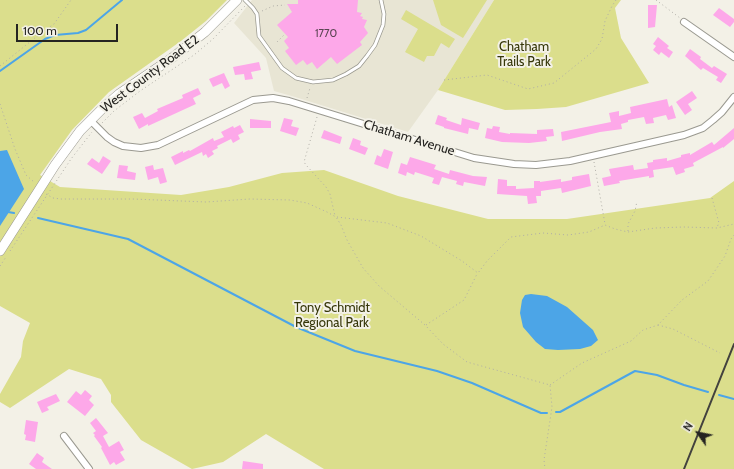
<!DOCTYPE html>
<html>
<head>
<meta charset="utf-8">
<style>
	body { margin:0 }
	#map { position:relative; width:734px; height:469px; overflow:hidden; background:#f3f1e7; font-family:Cabin,sans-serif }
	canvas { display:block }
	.north { position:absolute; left:678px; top:413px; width:40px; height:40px; -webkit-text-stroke:3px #f3f1e7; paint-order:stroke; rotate:303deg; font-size:11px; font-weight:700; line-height:16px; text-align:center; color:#252421 }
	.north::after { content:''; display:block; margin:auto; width:14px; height:18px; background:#252421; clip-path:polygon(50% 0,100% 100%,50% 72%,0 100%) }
	.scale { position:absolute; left:16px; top:24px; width:102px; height:18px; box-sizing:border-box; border:2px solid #252421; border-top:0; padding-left:5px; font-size:12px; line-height:14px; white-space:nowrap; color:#252421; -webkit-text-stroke:3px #f3f1e7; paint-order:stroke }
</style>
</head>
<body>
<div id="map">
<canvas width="734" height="469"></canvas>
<div class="north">N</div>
<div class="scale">100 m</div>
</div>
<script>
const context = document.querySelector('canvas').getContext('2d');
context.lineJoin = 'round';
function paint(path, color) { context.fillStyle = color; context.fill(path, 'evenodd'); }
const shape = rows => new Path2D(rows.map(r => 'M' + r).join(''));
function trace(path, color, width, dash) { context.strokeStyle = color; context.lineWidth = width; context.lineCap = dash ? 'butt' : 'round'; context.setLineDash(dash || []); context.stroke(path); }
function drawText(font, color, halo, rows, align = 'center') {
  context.font = font + ' Cabin,sans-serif'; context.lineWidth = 4; context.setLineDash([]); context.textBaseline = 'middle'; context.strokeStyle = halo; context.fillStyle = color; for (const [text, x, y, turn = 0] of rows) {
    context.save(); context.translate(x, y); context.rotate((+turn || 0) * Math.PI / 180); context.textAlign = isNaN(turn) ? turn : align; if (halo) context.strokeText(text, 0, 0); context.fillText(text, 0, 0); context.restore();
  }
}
const built = shape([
	[252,0,494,0,438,90,408,132,295,97,274,91,266,58,234,23]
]);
const green = shape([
	[0,0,227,0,206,21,181,41,109,92,72,130,40,175,60,187,181,195,229,187,282,173,324,170,398,196,488,219,567,219,710,198,734,181,734,469,324,469,266,434,223,462,192,469,141,440,111,402,111,395,101,379,69,369,10,408,0,402,0,394,21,357,23,341,30,323,0,306],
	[433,0,487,0,463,38,441,25],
	[494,0,621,0,615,8,621,38,649,83,566,107,537,109,505,110,438,90],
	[406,10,455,39,449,48,441,43,434,56,427,56,424,62,405,52,418,29,401,19]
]);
const water = shape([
	[7,150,24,189,0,226,0,151],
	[531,294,547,296,567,307,593,330,598,340,591,346,580,349,558,350,545,349,536,342,523,327,520,313,522,300,525,295]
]);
const stream = shape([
	[0,71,45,39,55,35,78,33,86,30,122,0],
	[8,212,14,213],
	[38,218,128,239,296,327,355,351,437,371,472,383,541,413,547,413],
	[719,395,734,399],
	[556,412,560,412,635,371,657,375,684,385,708,392]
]);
const building = shape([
	[298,0,358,0,357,12,362,13,360,16,363,17,362,19,367,20,364,27,368,33,360,42,362,45,337,64,331,57,317,69,312,62,307,65,303,60,296,65,285,51,289,48,284,41,288,37,277,25,292,12,287,4,298,4],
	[648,5,657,5,655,27,648,28],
	[719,8,734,19,734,22,730,27,713,15],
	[658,37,669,46,667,48,673,52,669,58,661,52,659,55,653,50,656,46,653,44],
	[690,49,701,57,700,59,712,68,714,66,727,74,721,83,716,80,718,77,703,68,701,70,685,56],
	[259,62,261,70,251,72,253,79,245,80,244,74,235,75,233,67],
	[224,73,230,86,225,89,222,83,213,87,209,79],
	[198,88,201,94,193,98,196,104,148,126,148,124,139,129,133,117,142,113,145,118,158,111,157,109,183,98,182,95],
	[692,91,697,98,688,104,692,110,685,115,676,102],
	[667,99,669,107,672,105,676,118,668,120,666,115,653,118,654,123,646,124,644,117,628,120,628,122,621,124,622,129,600,132,562,141,561,132,611,122,609,113,619,111,619,116,631,113,630,107],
	[438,115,447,118,446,120,461,125,462,118,480,123,478,130,469,128,468,134,444,128,444,127,435,124],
	[284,118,293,120,291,126,299,128,296,136,280,131],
	[250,119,271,121,271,128,250,128],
	[240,125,244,132,238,135,240,139,233,143,231,139,217,146,218,148,212,151,214,154,208,158,206,154,203,156,202,152,175,165,171,157,183,151,183,153,189,150,190,151,213,138,214,141,224,137,221,132,233,126,234,128],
	[493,126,500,127,499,132,510,134,510,133,537,134,537,130,553,129,554,136,546,137,547,141,529,143,502,142,485,138,487,128,492,129],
	[734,128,734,139,723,148,723,147,693,163,694,166,684,169,685,172,676,175,673,167,653,170,654,177,649,178,649,176,619,181,620,183,604,186,602,178,611,176,609,169,633,165,634,170,648,168,647,163,653,162,653,160,667,158,667,161,681,157,681,155,690,153,690,155,712,142,714,145],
	[324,130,342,137,340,144,321,138],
	[353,138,361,141,360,145,368,148,365,155,349,149],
	[384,149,393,152,388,169,374,164,377,155,381,157],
	[103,156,111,161,102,174,87,164,92,158,99,163],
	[410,157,436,165,434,169,449,174,450,170,473,176,487,177,485,186,464,182,463,186,456,184,457,181,442,177,439,185,432,183,434,178,415,172,414,175,407,172,406,176,398,173,401,163,407,165],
	[119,165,128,166,127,171,136,173,135,180,117,178],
	[153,165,154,170,163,168,167,182,160,184,158,177,148,180,145,167],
	[589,174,591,186,562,193,561,188,541,191,541,196,536,196,537,203,528,204,527,196,497,194,498,179,507,180,507,186,516,186,516,189,534,188,534,181,540,181,540,182,561,179,561,182,572,180,572,177],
	[85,390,92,396,89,400,94,405,85,416,67,402,76,391,81,395],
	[56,394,60,401,47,407,49,410,42,413,37,402],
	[96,418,108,433,103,436,109,447,119,441,124,450,120,452,125,460,116,465,114,462,110,465,101,448,102,447,94,436,95,435,93,433,96,431,90,423],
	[26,420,38,422,35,442,25,440,26,435,24,434],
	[37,453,44,458,42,462,52,469,36,469,29,464],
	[243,461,263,464,263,469,242,469]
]);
const path = shape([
	[656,0,680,18],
	[262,11,273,6,285,5],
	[277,42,285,34],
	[0,66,41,33,54,24,71,0],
	[444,80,487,75,528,89,554,83,596,49,602,39,605,21,612,6,616,0],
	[307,98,310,88],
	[0,104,15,149,26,175,34,182],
	[317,117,304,162,306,165,326,187,330,194,335,216],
	[102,123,114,111,140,91,194,55,213,39,245,6],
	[594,162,605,224],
	[46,194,53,198,61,199,133,199,206,202,250,199,290,200,307,203,327,212,336,217,341,225,347,240,363,268,379,286,425,325,443,344,467,362,550,385,552,407,544,460,545,469],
	[712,198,719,223,717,227],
	[337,217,387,223,421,236,462,261,478,273,487,261,511,237,543,233,568,235,589,232,605,225,615,229,628,232,655,228,684,227,717,228,734,224],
	[628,231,628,224,635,211,637,201],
	[10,251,71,159,92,132],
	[0,266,6,257],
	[426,325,464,300,477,274],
	[658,325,673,329,720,353],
	[550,385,582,363,631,341,643,330,658,325,682,300,708,281,725,256,731,239,734,235]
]);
const lane = shape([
	[245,0,253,8,257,14,259,36,282,68,296,78,313,82,333,80,346,74,359,66,367,56,375,45,383,25,384,14,381,0]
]);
const street = shape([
	[684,22,734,57],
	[90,120,107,137,114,142,123,146,141,148,158,145,253,100,273,98,289,101,474,158,514,164,536,165,570,161,684,135,703,128,713,120,722,112,734,97],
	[64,436,89,469]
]);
const secondary = shape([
	[0,251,55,165,80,131,105,106,119,94,172,58,205,32,237,0]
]);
const rail = shape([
	[684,469,734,344]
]);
const numberNames = [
	["1770",326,34]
];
const parkNames = [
	["Chatham",524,47],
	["Trails Park",524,62],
	["Tony Schmidt",332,308],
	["Regional Park",332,323]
];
const streetNames = [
	["West County Road E2",150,74,-37],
	["Chatham Avenue",409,138,17]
];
paint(built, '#e8e5d4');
paint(green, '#dbde8c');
paint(water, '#4ca5e7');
trace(stream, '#4ca5e7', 2);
paint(building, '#fda8e9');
trace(lane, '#9a9990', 4.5);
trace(street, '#9a9990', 8);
trace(secondary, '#9a9990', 10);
trace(path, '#b0aea7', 1, [1, 3]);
trace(lane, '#fff', 3);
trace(street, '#fff', 6);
trace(secondary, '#fff', 9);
trace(rail, '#43423e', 2);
drawText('11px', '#5b4553', null, numberNames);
drawText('13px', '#353608', '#f3f1e7', parkNames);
drawText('13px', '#252421', '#f3f1e7', streetNames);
</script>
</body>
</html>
